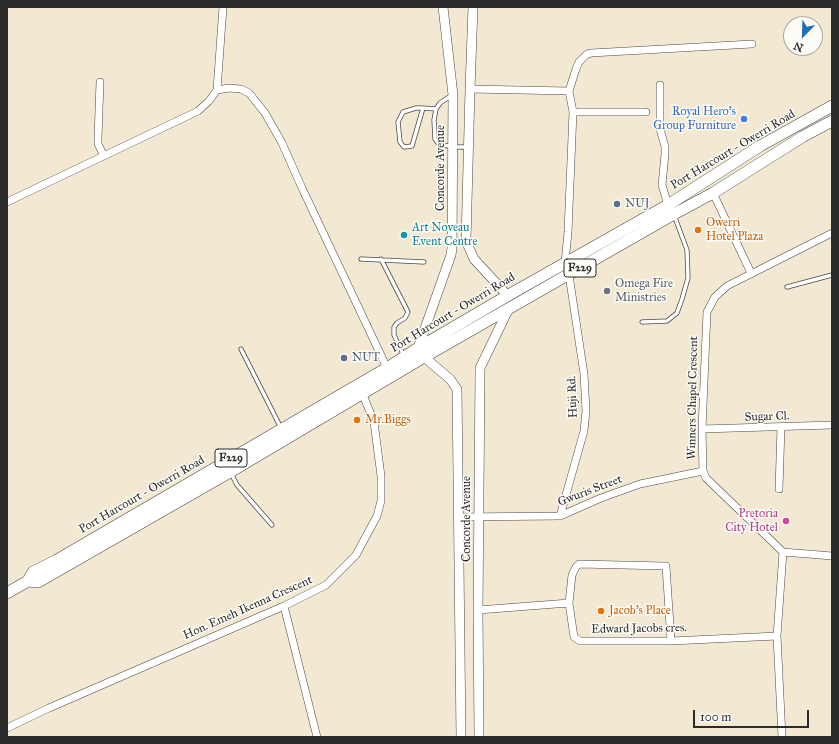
<!DOCTYPE html>
<html>
<head>
<meta charset="utf-8">
<style>
	body { margin:0 }
	#map { position:relative; width:839px; height:744px; overflow:hidden; background:#f3e9d2; font-family:"IM FELL Great Primer",serif }
	canvas { display:block }
	.frame { position:absolute; inset:0; border:8px solid #2b2b2b; pointer-events:none }
	.north { position:absolute; left:783px; top:16px; width:40px; height:40px; box-sizing:border-box; background:#fdfcf7; border:1px solid #a9a8a5; border-radius:50%; rotate:203deg; font-size:11px; font-weight:700; line-height:16px; text-align:center; color:#2b2b2b }
	.north::after { content:''; display:block; margin:auto; width:14px; height:18px; background:#1f6fb2; clip-path:polygon(50% 0,100% 100%,50% 72%,0 100%) }
	.scale { position:absolute; left:693px; top:710px; width:116px; height:18px; box-sizing:border-box; border:2px solid #2b2b2b; border-top:0; padding-left:5px; font-size:12px; line-height:14px; white-space:nowrap; color:#2b2b2b; -webkit-text-stroke:3px #fdfcf7; paint-order:stroke }
</style>
</head>
<body>
<div id="map">
<canvas width="839" height="744"></canvas>
<div class="frame"></div>
<div class="north">N</div>
<div class="scale">100 m</div>
</div>
<script>
const context = document.querySelector('canvas').getContext('2d');
context.lineJoin = 'round';
const shape = rows => new Path2D(rows.map(r => 'M' + r).join(''));
function trace(path, color, width, dash) { context.strokeStyle = color; context.lineWidth = width; context.lineCap = dash ? 'butt' : 'round'; context.setLineDash(dash || []); context.stroke(path); }
function drawText(font, color, halo, rows, align = 'center') {
  context.font = font + ' "IM FELL Great Primer",serif'; context.lineWidth = 3; context.setLineDash([]); context.textBaseline = 'middle'; context.strokeStyle = halo; context.fillStyle = color; for (const [text, x, y, turn = 0] of rows) {
    context.save(); context.translate(x, y); context.rotate((+turn || 0) * Math.PI / 180); context.textAlign = isNaN(turn) ? turn : align; if (halo) context.strokeText(text, 0, 0); context.fillText(text, 0, 0); context.restore();
  }
}
const lane = shape([
	[452,95,440,103,436,109,434,120,435,139,438,143,443,145,453,147,468,147],
	[423,108,412,146,404,147,400,142,398,122,403,112,416,108,423,108,436,109],
	[361,259,424,262],
	[381,259,408,312,405,318,397,323,394,327,394,335,404,356],
	[787,287,832,275],
	[642,322,667,321,677,313,682,299,688,278,687,250,674,215],
	[241,349,281,428],
	[231,473,237,485,272,525]
]);
const street = shape([
	[100,82,98,138,98,144,104,156],
	[660,85,660,129,665,147,665,154,662,185,668,205],
	[470,89,569,91,576,69,579,62,587,54,591,53,752,44],
	[217,90,223,7],
	[573,112,646,112],
	[713,193,751,273],
	[7,202,198,111,209,101,217,90,229,88,241,89,249,93,265,113,282,143,302,188,387,368],
	[832,233,727,286,715,297,707,312,702,429,703,471,706,478,783,552,832,556],
	[565,263,568,232,573,112,569,91],
	[702,429,832,425],
	[779,489,781,427],
	[560,516,584,431,586,411,584,374,569,275],
	[459,517,560,516,601,498,640,484,703,471],
	[284,606,317,737],
	[478,610,569,603],
	[671,641,666,566,579,564,576,567,572,575,569,603,574,637,580,641,671,641,777,636],
	[7,728,49,708,284,606,326,585,356,555,377,516,381,501,381,476,374,422,361,390],
	[782,737,777,636,783,552]
]);
const secondary = shape([
	[473,7,470,89,466,241,474,259,508,296],
	[418,348,451,255,452,248,453,95,443,7],
	[424,357,450,379,457,389,461,737],
	[479,737,478,610,480,373,480,368,509,308]
]);
const primary = shape([
	[28,581,38,582,230,472,424,357,674,214,713,193,802,137,832,121],
	[7,593,28,581,33,572,57,560,387,368,418,348,514,292,668,205,760,146,832,106]
]);
const markers = [
	[744,119,4,"#3f7fe0"],
	[617,204,4,"#5c6f8a"],
	[698,230,4,"#e8710a"],
	[404,235,4,"#0f9aa8"],
	[607,291,4,"#6b7280"],
	[344,358,4,"#5c6f8a"],
	[357,420,4,"#e8710a"],
	[786,521,4,"#d1479c"],
	[601,611,4,"#e8710a"]
];
const shields = [
	[580,268,32],
	[231,458,32]
];
const shieldNames = [
	["F229",580,268],
	["F229",231,458]
];
const shopNames = [
	["Royal Hero's",736,112],
	["Group Furniture",736,126]
];
const streetNames = [
	["Port Harcourt - Owerri Road",733,150,-31],
	["Concorde Avenue",441,168,-90],
	["Port Harcourt - Owerri Road",453,313,-31],
	["Huji Rd.",573,397,-92],
	["Winners Chapel Crescent",693,398,-89],
	["Sugar Cl.",767,417,-2],
	["Gwuris Street",590,491,-21],
	["Port Harcourt - Owerri Road",142,495,-30],
	["Concorde Avenue",467,519,-90],
	["Hon. Emeh Ikenna Crescent",248,608,-24],
	["Edward Jacobs cres.",639,629,-1]
];
const serviceNames = [
	["NUJ",625,204],
	["NUT",352,358]
];
const foodNames = [
	["Owerri",706,223],
	["Hotel Plaza",706,237],
	["Mr.Biggs",365,420],
	["Jacob's Place",609,611]
];
const cultureNames = [
	["Art Noveau",412,228],
	["Event Centre",412,242]
];
const worshipNames = [
	["Omega Fire",615,284],
	["Ministries",615,298]
];
const hotelNames = [
	["Pretoria",778,514],
	["City Hotel",778,528]
];
trace(lane, '#494844', 5);
trace(street, '#494844', 8);
trace(secondary, '#494844', 10);
trace(primary, '#494844', 12);
trace(lane, '#fff', 3.5);
trace(street, '#fff', 7);
trace(secondary, '#fff', 9);
trace(primary, '#fff', 11);
for (const [x, y, r, color] of markers) { const dot = new Path2D(); dot.arc(x, y, r, 0, 2 * Math.PI); context.fillStyle = color; context.fill(dot); trace(dot, '#fdfcf7', 1.5); }
for (const [x, y, w] of shields) { const box = new Path2D(); box.roundRect(x - w / 2, y - 9, w, 18, 3); context.fillStyle = '#fdfcf7'; context.fill(box); trace(box, '#2b2b2b', 1); }
drawText('bold 11px', '#2b2b2b', null, shieldNames);
drawText('12px', '#366cbe', '#fdfcf7', shopNames, 'right');
drawText('12px', '#2b2b2b', '#fdfcf7', streetNames);
drawText('12px', '#4e5e75', '#fdfcf7', serviceNames, 'left');
drawText('12px', '#c56008', '#fdfcf7', foodNames, 'left');
drawText('12px', '#0d838f', '#fdfcf7', cultureNames, 'left');
drawText('12px', '#5b616d', '#fdfcf7', worshipNames, 'left');
drawText('12px', '#b23c85', '#fdfcf7', hotelNames, 'right');
</script>
</body>
</html>
